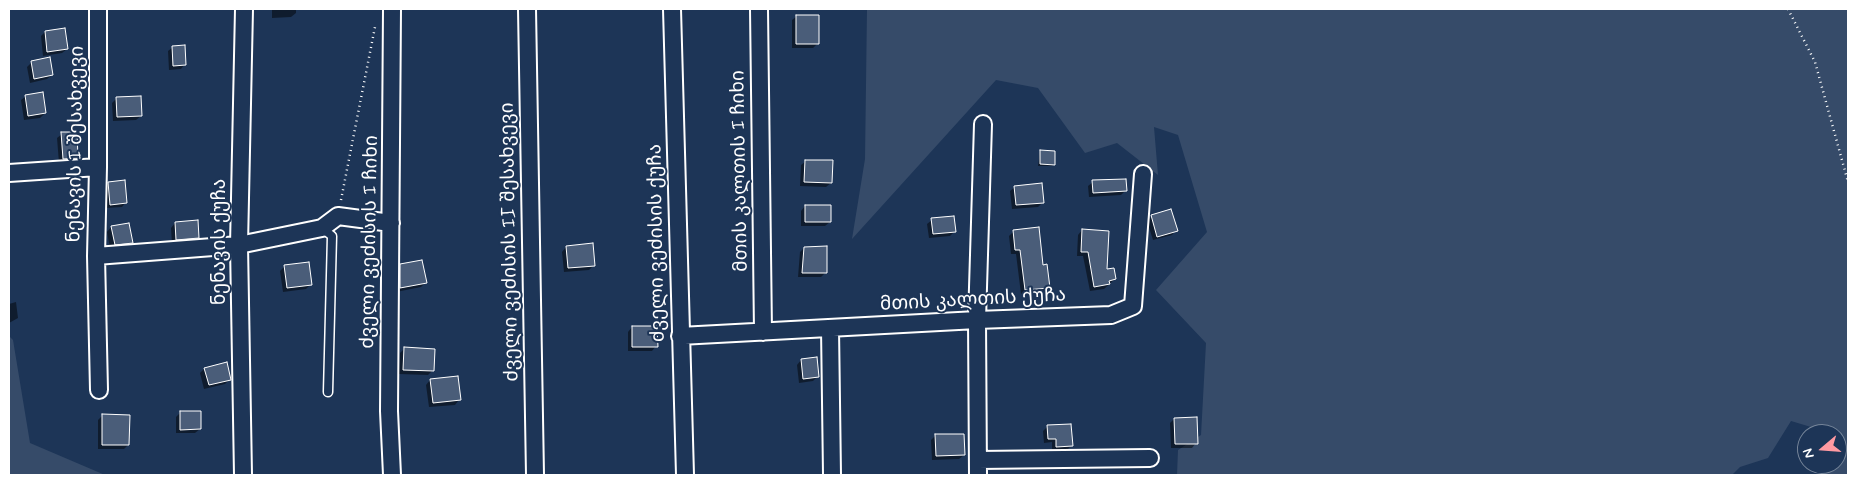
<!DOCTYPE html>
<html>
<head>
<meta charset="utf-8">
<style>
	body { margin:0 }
	#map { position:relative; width:1857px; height:484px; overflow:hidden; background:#1d3557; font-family:Mynerve,sans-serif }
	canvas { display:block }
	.frame { position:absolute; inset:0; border:10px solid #fff; pointer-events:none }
	.north { position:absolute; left:1797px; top:424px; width:50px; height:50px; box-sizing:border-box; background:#1d3557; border:1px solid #77869a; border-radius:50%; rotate:252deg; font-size:14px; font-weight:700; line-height:20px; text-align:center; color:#fff }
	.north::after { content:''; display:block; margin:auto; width:18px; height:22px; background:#ff9aa2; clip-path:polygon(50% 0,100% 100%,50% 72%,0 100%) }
</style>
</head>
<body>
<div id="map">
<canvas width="1857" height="484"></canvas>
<div class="frame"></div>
<div class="north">N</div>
</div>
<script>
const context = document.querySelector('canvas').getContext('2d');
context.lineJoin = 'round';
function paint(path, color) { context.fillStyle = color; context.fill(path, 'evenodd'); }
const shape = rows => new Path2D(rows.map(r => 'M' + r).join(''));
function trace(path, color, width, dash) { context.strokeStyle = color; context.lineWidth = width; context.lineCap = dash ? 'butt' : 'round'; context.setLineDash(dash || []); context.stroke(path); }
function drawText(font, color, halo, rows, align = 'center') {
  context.font = font + ' Mynerve,"Noto Sans Georgian",sans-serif'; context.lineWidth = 4; context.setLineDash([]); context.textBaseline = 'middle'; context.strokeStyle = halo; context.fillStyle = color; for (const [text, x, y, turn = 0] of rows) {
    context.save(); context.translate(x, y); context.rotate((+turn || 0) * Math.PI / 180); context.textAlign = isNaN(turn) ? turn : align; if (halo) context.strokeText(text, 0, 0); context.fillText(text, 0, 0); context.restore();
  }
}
const green = shape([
	[867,9,1848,9,1848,475,1819,475,1826,464,1837,464,1837,434,1815,434,1811,427,1791,421,1768,458,1740,467,1732,475,1177,475,1178,450,1201,435,1206,343,1156,290,1207,232,1178,135,1154,127,1158,175,1117,143,1085,153,1038,88,996,80,852,239,865,159],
	[9,336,13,340,30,443,105,475,9,475]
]);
const shadow = shape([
	[272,9,296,9,296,13,291,17,272,18],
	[797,16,818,43,813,48,792,48,792,20],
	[45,32,67,49,62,53,43,56,41,36],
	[173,47,185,64,181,69,169,70,168,51],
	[32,62,52,75,47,79,30,83,27,67],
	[26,96,45,113,40,118,24,120,21,100],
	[117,98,141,116,136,120,113,121,112,103],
	[62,134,77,158,73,162,59,163,57,138],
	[1040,152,1054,164,1052,166,1038,166],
	[806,161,831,183,826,187,800,186,801,165],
	[1093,182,1125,191,1121,195,1089,197,1088,186],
	[109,183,126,202,122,207,106,208,104,188],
	[1015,187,1043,202,1038,207,1012,209,1010,191],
	[805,206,830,222,825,226,801,226,801,211],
	[1152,216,1176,230,1172,235,1153,240,1147,221],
	[932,220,954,232,950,236,929,238,927,224],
	[175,223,198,238,193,242,172,244,171,228],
	[128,224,132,243,128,247,110,248,107,232,111,227],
	[1082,230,1106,270,1115,279,1104,289,1090,291,1083,256,1077,256,1078,235],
	[1014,231,1042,266,1049,287,1044,292,1021,294,1016,254,1011,254,1009,236],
	[566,247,594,265,589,270,564,272,562,252],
	[804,248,826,272,821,277,798,277,800,252],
	[401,265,425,283,421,287,396,292,396,270],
	[285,266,310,285,306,289,283,292,280,271],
	[16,302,18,318,9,323,9,304],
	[632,327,656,346,652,351,628,351,628,332],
	[404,349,432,371,428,375,399,374,400,353],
	[815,359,817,377,813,381,799,383,797,365,801,360],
	[204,369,230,379,225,384,204,389,200,373],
	[430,380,459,400,455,405,429,407,426,385],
	[180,413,200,429,195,433,176,433,176,417],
	[102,416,128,445,124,449,98,449,98,420],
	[1174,419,1196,443,1192,448,1171,448,1170,423],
	[1048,426,1071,446,1067,450,1052,451,1052,442,1044,443,1043,431],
	[936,435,964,455,959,459,932,460,931,440]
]);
const building = shape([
	[796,15,819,15,819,44,796,44,796,15],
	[65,28,68,49,47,52,45,31,65,28],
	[185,45,186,65,173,66,172,46,185,45],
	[50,57,53,75,34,79,31,61,50,57],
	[43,92,46,113,28,116,25,95,43,92],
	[141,96,142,116,117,117,116,97,141,96],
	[61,132,77,132,78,158,63,159,61,132],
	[1040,150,1055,151,1055,165,1040,164,1040,150],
	[805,160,833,160,832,183,804,182,805,160],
	[1126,179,1127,191,1093,193,1092,180,1126,179],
	[125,180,127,203,110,205,108,182,125,180],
	[1042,183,1044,203,1016,205,1014,186,1042,183],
	[805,205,831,205,831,222,805,222,805,205],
	[1171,209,1178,231,1157,237,1151,215,1171,209],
	[954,216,956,232,933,234,931,218,954,216],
	[198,220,199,238,176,240,175,222,198,220],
	[129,223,133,243,115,245,111,226,129,223],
	[1039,227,1043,265,1047,264,1050,288,1025,290,1020,250,1015,250,1013,230,1039,227],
	[1082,229,1109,231,1107,269,1114,268,1116,279,1109,281,1110,284,1094,287,1088,252,1081,252,1082,229],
	[593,243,595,266,568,268,566,246,593,243],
	[827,246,827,273,802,273,804,247,827,246],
	[422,260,427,283,400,288,400,264,422,260],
	[309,262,312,285,287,288,284,265,309,262],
	[632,326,657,326,658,347,632,347,632,326],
	[404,347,435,349,434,371,403,370,404,347],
	[817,357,819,377,803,379,801,359,817,357],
	[227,362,231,380,209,385,204,368,227,362],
	[458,376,461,400,433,403,430,379,458,376],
	[180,411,201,411,201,429,180,430,180,411],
	[102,414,130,415,129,445,102,445,102,414],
	[1197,417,1198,444,1175,444,1174,418,1197,417],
	[1071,424,1073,446,1056,447,1056,439,1048,439,1047,425,1071,424],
	[935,434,964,434,965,455,936,456,935,434]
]);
const path = shape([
	[1788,9,1815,62,1848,182],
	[341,200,375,27]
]);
const service = shape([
	[322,228,332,236,328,392]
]);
const minor = shape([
	[98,9,98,167,96,256,99,390],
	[527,9,535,475],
	[672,9,685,475],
	[759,9,763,332],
	[9,173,98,167],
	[96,256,239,245,322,228,338,216,391,223],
	[830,328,832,475],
	[680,336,977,320,1111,315,1133,306,1143,174],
	[978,460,1150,458],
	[243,475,239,245,244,9],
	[392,475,389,411,392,9],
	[978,475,977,320,983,124]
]);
const streetNames = [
	["ნენავის I შესახვევი",77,144,-89],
	["მთის კალთის I ჩიხი",741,171,-91],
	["ნენავის ქუჩა",221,242,-90],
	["ძველი ვეძისის I ჩიხი",371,242,-89],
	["ძველი ვეძისის II შესახვევი",511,242,-91],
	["ძველი ვეძისის ქუჩა",658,243,-91],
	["მთის კალთის ქუჩა",973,301,-3]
];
paint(green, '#364b69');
paint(shadow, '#0007');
paint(building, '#4a5d79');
trace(building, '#fff', 1);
trace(service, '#fff', 11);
trace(minor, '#fff', 20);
trace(path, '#fff', 2.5, [1, 4]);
trace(service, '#1d3557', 8);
trace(minor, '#1d3557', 16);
drawText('19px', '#fff', '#1d3557', streetNames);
</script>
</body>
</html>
